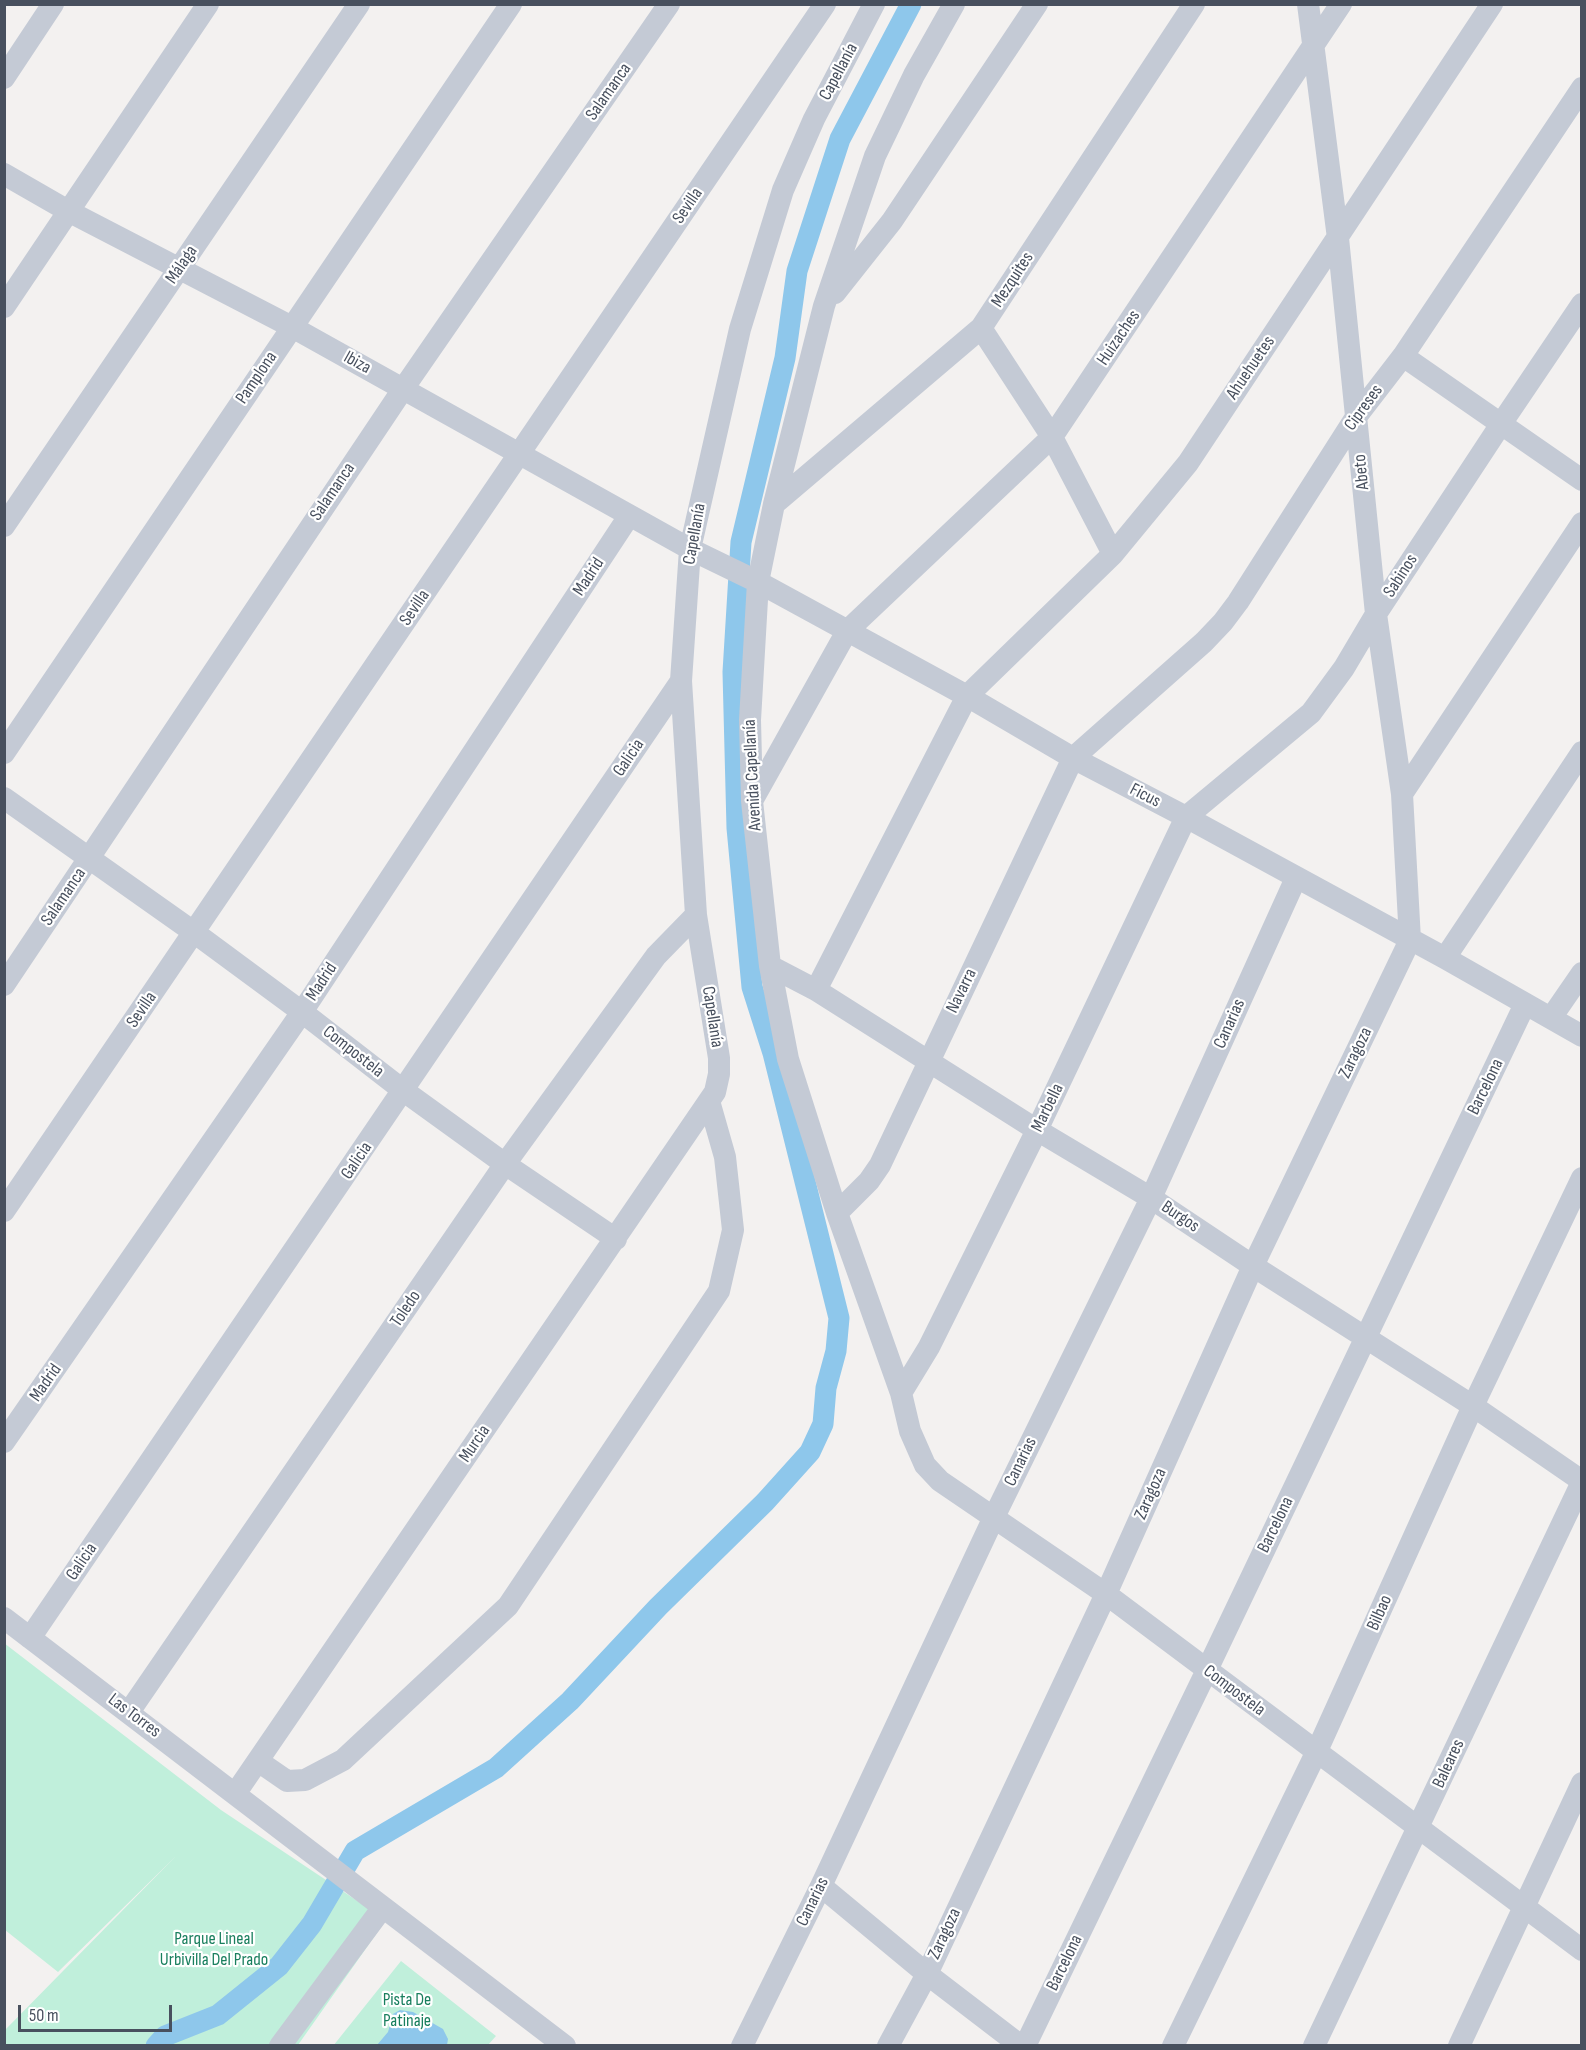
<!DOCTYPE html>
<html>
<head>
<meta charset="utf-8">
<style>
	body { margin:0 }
	#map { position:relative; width:1586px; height:2050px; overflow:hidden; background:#f3f1f0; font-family:"Sofia Sans Condensed",sans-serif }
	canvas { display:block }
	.frame { position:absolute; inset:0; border:6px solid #48505e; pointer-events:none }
	.scale { position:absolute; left:18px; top:2005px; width:154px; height:27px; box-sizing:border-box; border:3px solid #48505e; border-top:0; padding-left:8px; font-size:18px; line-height:21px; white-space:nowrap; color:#48505e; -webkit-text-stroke:4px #fff; paint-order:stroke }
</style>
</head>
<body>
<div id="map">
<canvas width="1586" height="2050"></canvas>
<div class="frame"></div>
<div class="scale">50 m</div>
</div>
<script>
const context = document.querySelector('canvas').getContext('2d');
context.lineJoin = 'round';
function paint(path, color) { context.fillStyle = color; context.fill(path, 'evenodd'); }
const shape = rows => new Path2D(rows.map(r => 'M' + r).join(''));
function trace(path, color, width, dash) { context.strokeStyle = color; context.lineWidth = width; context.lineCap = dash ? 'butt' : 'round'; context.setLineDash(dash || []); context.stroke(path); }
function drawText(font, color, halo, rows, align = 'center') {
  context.font = font + ' "Sofia Sans Condensed",sans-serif'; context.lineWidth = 4.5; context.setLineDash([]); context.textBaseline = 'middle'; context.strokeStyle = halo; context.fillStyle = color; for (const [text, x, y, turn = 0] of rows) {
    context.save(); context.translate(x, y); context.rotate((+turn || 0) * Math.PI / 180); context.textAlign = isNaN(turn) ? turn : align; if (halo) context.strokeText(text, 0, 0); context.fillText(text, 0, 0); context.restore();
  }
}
const green = shape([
	[4,1643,221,1810,386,1920,298,2045,5,2045,6,2029,176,1856,58,1972,5,1930],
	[401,1961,496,2036,488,2045,333,2046]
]);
const water = shape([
	[400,2010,413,2012,443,2029,448,2039,447,2045,377,2045,388,2032,393,2014]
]);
const canal = shape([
	[156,2046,165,2036,218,2015,279,1966,312,1924,355,1851,496,1768,570,1701,658,1607,765,1502,810,1452,823,1424,826,1388,836,1351,839,1318,773,1053,752,987,737,828,733,672,741,542,785,358,797,271,840,139,911,4]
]);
const minor = shape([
	[954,4,914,75,875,156,824,306,774,504,758,582,750,720,752,801,770,966,788,1059,837,1213,901,1393,910,1431,925,1465,940,1481,1106,1594,1582,1950],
	[4,78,53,4],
	[4,174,70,212,292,327,690,549,758,582,967,696,1073,758,1186,817,1445,958,1582,1036],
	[835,293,892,221,1037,4],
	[4,307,208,4],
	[981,328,1052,437,1113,554],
	[1403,356,1582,480],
	[774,504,981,328,1194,4],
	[4,526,359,4],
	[4,753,511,4],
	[1402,794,1582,523],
	[4,798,195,933,302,1012,404,1091,505,1164,616,1239],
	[752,801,847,631,1052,437,1341,4],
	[1445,958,1582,752],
	[770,966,816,990,1037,1130,1151,1198,1253,1266,1473,1406,1582,1481],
	[4,985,403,389,669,4],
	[816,990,967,696,1113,554,1188,463,1492,4],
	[1551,1018,1582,973],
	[4,1211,825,4],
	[837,1213,869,1181,880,1165,1073,758,1204,642,1223,622,1238,602,1356,417,1403,356,1582,88],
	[901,1393,929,1347,1037,1130,1186,817,1311,713,1344,668,1376,614,1501,424,1582,304],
	[4,1442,302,1012,629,516],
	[4,1618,565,2046],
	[30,1638,681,681],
	[129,1712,505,1164,656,956,696,915],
	[258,1761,287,1781,305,1780,343,1760,508,1606,719,1291,733,1230,725,1157,709,1101],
	[235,1794,715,1092,719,1074,719,1058,696,915,681,681,690,549,740,329,783,190,814,119,874,4],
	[821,1886,927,1974,1021,2046],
	[280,2046,383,1907],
	[742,2046,821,1886,994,1517,1151,1198,1296,878],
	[888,2046,927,1974,1106,1594,1253,1266,1410,940,1402,794,1376,614,1338,238,1308,4],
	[1025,2046,1207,1670,1525,1004],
	[1173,2046,1316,1753,1473,1406,1582,1178],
	[1314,2046,1582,1482],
	[1459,2046,1582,1783]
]);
const streetNames = [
	["Capellanía",839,72,-62],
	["Salamanca",609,92,-55],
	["Sevilla",688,206,-56],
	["Málaga",182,265,-56],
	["Mezquites",1013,280,-57],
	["Huizaches",1119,338,-56],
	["Ibiza",357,363,29],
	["Ahuehuetes",1251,368,-56],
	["Pamplona",257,378,-56],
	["Cipreses",1364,408,-54],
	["Abeto",1362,472,-96],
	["Salamanca",333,492,-56],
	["Capellanía",695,534,-80],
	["Sabinos",1401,576,-57],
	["Madrid",589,577,-57],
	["Sevilla",415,608,-56],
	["Galicia",629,758,-56],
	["Avenida Capellanía",753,775,-93],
	["Ficus",1145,796,27],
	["Salamanca",64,897,-56],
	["Madrid",322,982,-57],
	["Navarra",962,991,-64],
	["Sevilla",142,1010,-56],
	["Capellanía",712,1017,81],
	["Canarias",1230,1024,-66],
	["Compostela",353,1052,38],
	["Zaragoza",1356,1053,-64],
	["Barcelona",1486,1087,-64],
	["Marbella",1048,1108,-64],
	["Galicia",357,1161,-56],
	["Burgos",1180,1217,34],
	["Toledo",406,1309,-56],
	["Madrid",46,1383,-55],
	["Murcia",475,1444,-56],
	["Canarias",1021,1462,-64],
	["Zaragoza",1151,1494,-66],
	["Barcelona",1276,1525,-64],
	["Galicia",82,1562,-56],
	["Bilbao",1380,1613,-66],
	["Compostela",1234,1691,37],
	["Las Torres",134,1716,37],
	["Baleares",1449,1764,-65],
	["Canarias",813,1902,-64],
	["Zaragoza",945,1934,-65],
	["Barcelona",1065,1963,-64]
];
const parkNames = [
	["Parque Lineal",214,1939],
	["Urbivilla Del Prado",214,1960],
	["Pista De",407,2000],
	["Patinaje",407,2021]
];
paint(green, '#c0efdb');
paint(water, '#8ec7eb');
trace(canal, '#8ec7eb', 21);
trace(minor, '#c4cad5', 22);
drawText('18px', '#48505e', '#fff', streetNames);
drawText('18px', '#197f5e', '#fff', parkNames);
</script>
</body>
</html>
